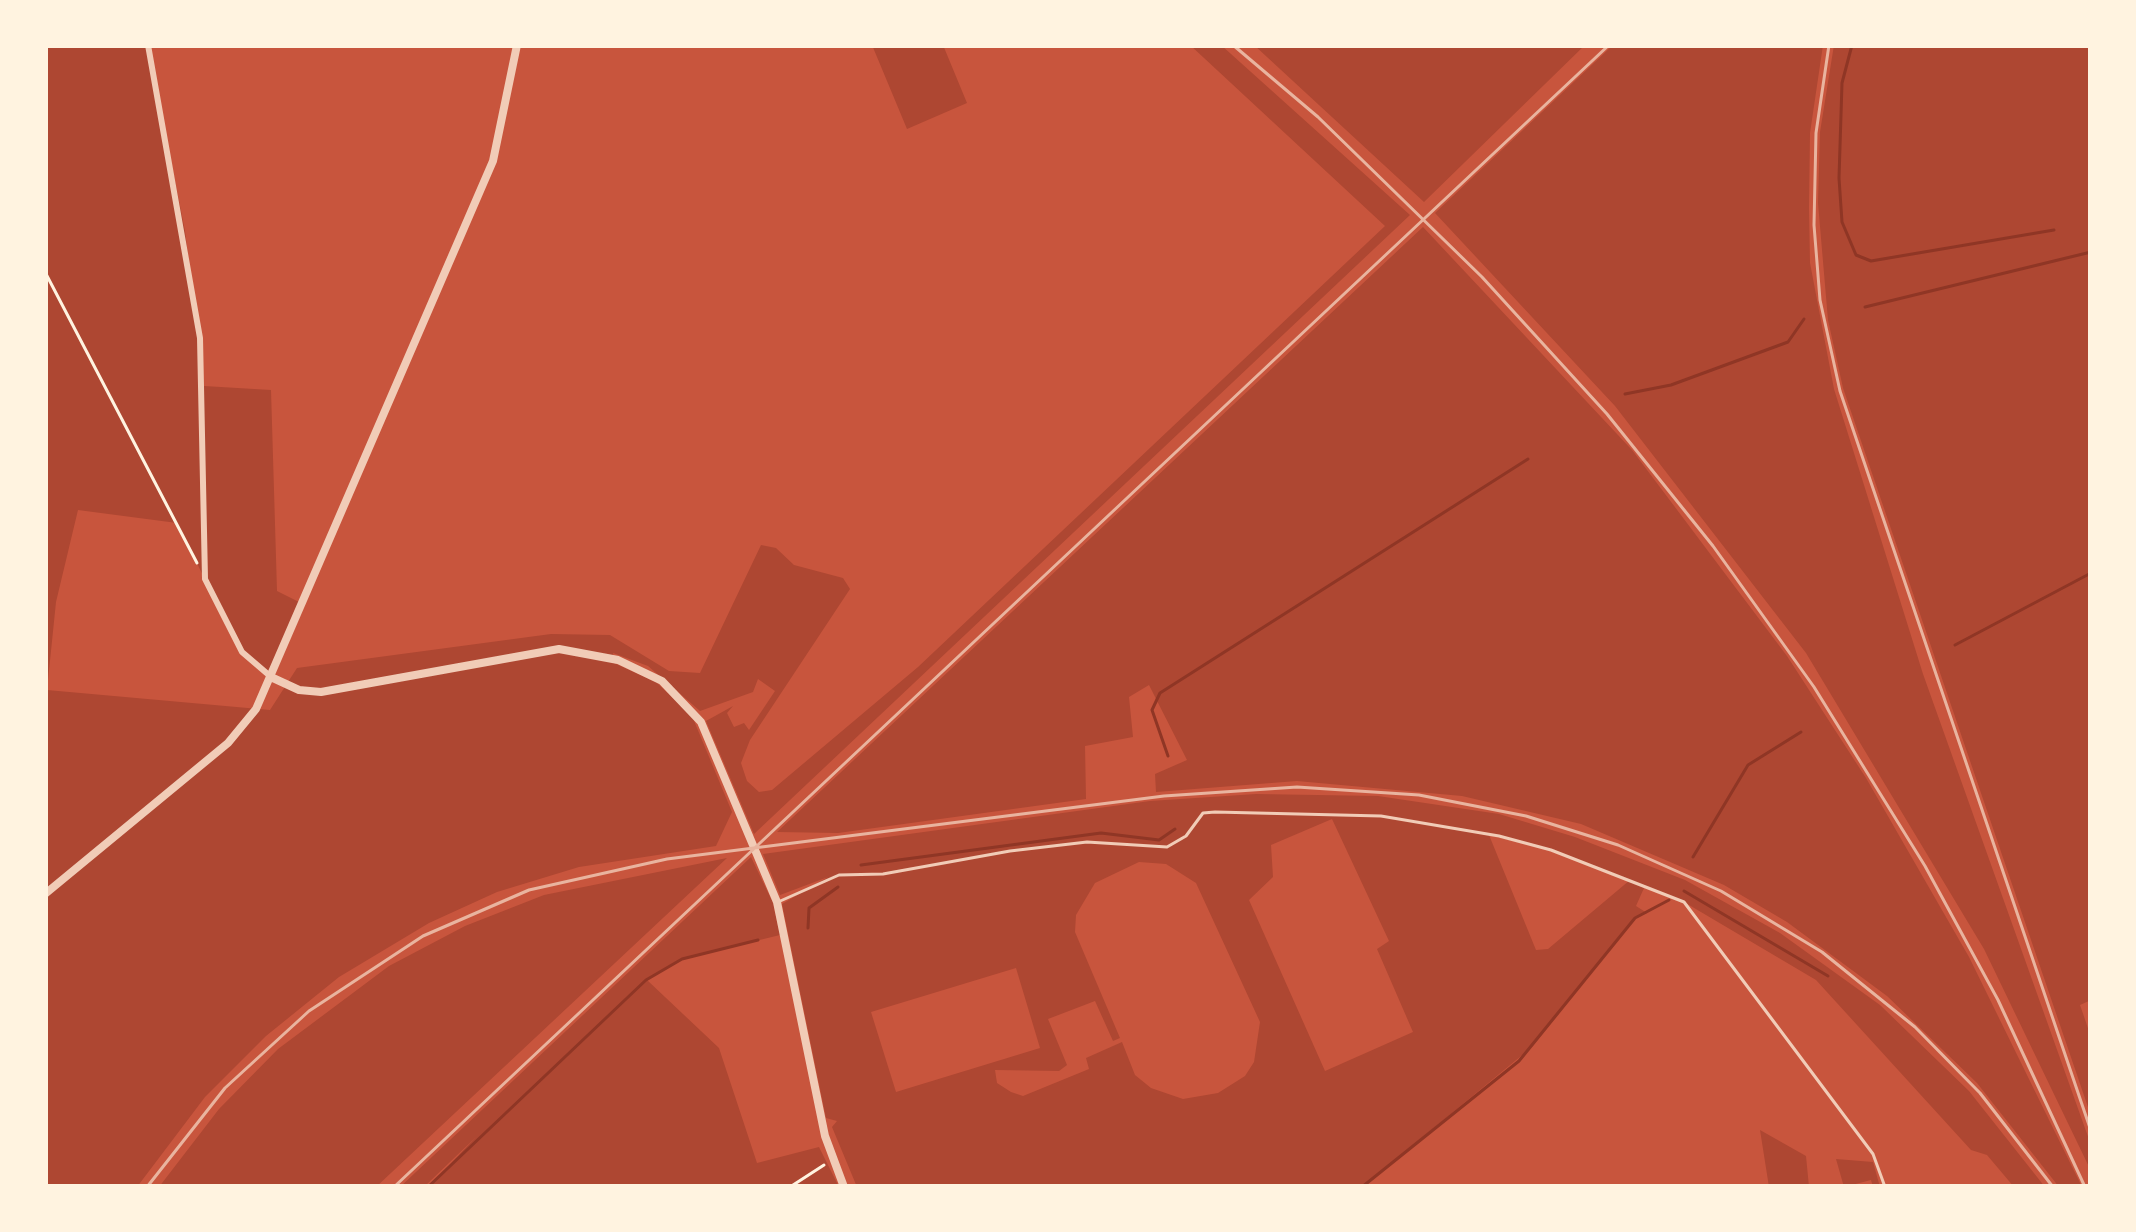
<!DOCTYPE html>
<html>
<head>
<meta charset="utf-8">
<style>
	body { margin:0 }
	#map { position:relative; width:2136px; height:1232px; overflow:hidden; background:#c8553d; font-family:"Source Serif 4",serif }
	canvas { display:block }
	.frame { position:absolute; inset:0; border:48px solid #fff3e0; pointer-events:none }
</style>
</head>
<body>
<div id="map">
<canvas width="2136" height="1232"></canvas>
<div class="frame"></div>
</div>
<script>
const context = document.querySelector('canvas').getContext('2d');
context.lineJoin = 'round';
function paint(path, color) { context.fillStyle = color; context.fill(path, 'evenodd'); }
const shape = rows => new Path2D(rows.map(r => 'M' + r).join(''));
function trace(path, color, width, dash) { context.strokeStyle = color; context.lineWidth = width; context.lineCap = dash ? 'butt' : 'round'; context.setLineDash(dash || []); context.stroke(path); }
const green = shape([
	[45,45,148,45,185,231,204,386,271,390,277,591,305,605,273,678,255,667,233,636,177,523,78,510,56,602,47,690,270,710,297,668,551,634,610,635,669,671,700,673,761,545,776,548,794,565,843,578,850,589,750,740,741,763,747,781,759,792,772,790,918,667,1385,226,1190,45,1221,45,1410,215,754,834,706,721,733,706,727,713,734,727,744,723,749,730,775,691,758,679,753,692,700,711,648,666,613,653,614,663,656,682,692,716,732,812,716,846,579,867,497,892,429,923,339,977,266,1036,205,1097,137,1187,45,1187],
	[872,45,943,45,967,103,907,129],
	[1254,45,1585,45,1424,202],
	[1613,45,1823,45,1810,133,1809,208,1810,263,1834,389,1923,674,2091,1145,2091,1171,1984,949,1806,653,1615,406,1435,213],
	[1834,45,2091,45,2091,1000,2080,1005,2091,1037,2091,1116,1843,388,1828,320,1818,203,1820,132],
	[1423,227,1632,450,1787,656,1866,778,1969,957,2082,1187,2059,1187,1977,1083,1887,996,1787,922,1724,885,1581,824,1462,796,1297,781,1156,792,1155,774,1187,760,1149,685,1129,697,1133,737,1085,746,1086,799,838,833,777,832],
	[1256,794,1378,796,1499,814,1575,837,1685,880,1780,933,1880,1005,1969,1091,2045,1187,2014,1187,1987,1155,1971,1150,1816,980,1684,902,1633,882,1644,888,1636,906,1647,913,1635,918,1532,1047,1362,1187,857,1187,832,1127,837,1121,826,1118,782,904,828,877,780,895,763,854,1150,801],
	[1332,819,1389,941,1377,949,1413,1032,1325,1071,1249,900,1273,877,1271,845],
	[1489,835,1551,850,1630,880,1548,949,1536,950],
	[1139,862,1166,864,1196,883,1260,1022,1254,1062,1245,1076,1218,1093,1183,1099,1151,1088,1135,1075,1122,1042,1086,1058,1089,1069,1023,1096,1011,1092,997,1083,995,1070,1059,1071,1067,1065,1048,1019,1095,1001,1113,1041,1120,1038,1075,932,1076,915,1095,883],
	[1016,968,1040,1048,896,1092,871,1012],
	[751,857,773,903,780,935,682,959,647,980,719,1048,757,1163,819,1147,839,1187,428,1187,476,1137,424,1187,400,1187],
	[727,858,376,1187,159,1187,219,1109,278,1049,389,966,465,926,544,895],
	[1760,1130,1806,1156,1809,1187,1769,1187],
	[1836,1159,1873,1162,1880,1187,1873,1187,1871,1180,1844,1187]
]);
const stream = shape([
	[1852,45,1842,83,1839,178,1842,222,1856,255,1871,261,2054,230],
	[1865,307,2091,252],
	[1625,394,1671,385,1788,342,1804,319],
	[1955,645,2091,573],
	[1168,756,1152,710,1160,693,1528,459],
	[1693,857,1748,765,1801,732],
	[861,865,1101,833,1159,840,1175,829],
	[1684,891,1828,976],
	[808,928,809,908,838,887],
	[428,1187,646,980,682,959,758,940],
	[1362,1187,1519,1061,1635,918,1669,900]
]);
const path = shape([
	[45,272,197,563],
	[790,1187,824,1165]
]);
const service = shape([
	[778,902,839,875,883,874,1010,851,1087,842,1167,847,1186,836,1203,813,1215,812,1381,816,1499,836,1551,850,1684,902,1873,1154,1885,1187]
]);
const minor = shape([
	[148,45,200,338,205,579,242,652,270,676]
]);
const tertiary = shape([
	[273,678,299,690,321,692,559,649,618,660,662,681,701,722,777,902,825,1136,844,1187],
	[45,894,228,743,256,709,493,161,517,45]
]);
const rail = shape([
	[1233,45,1318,117,1482,277,1607,414,1713,546,1814,687,1925,866,1998,1000,2085,1187],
	[1829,45,1816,133,1814,225,1820,300,1840,391,2091,1131],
	[147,1187,225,1088,309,1011,423,936,529,890,667,859,1164,796,1297,787,1419,795,1526,816,1618,845,1721,891,1822,952,1915,1027,1980,1093,2053,1187],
	[394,1187,1609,45]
]);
paint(green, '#ae4732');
trace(stream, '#8f3625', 3);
trace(path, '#fff3e0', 3);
trace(service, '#f1ccb7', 3);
trace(minor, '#f1ccb7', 6);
trace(tertiary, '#f1ccb7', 8);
trace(rail, '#e9b49f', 3);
</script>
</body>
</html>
